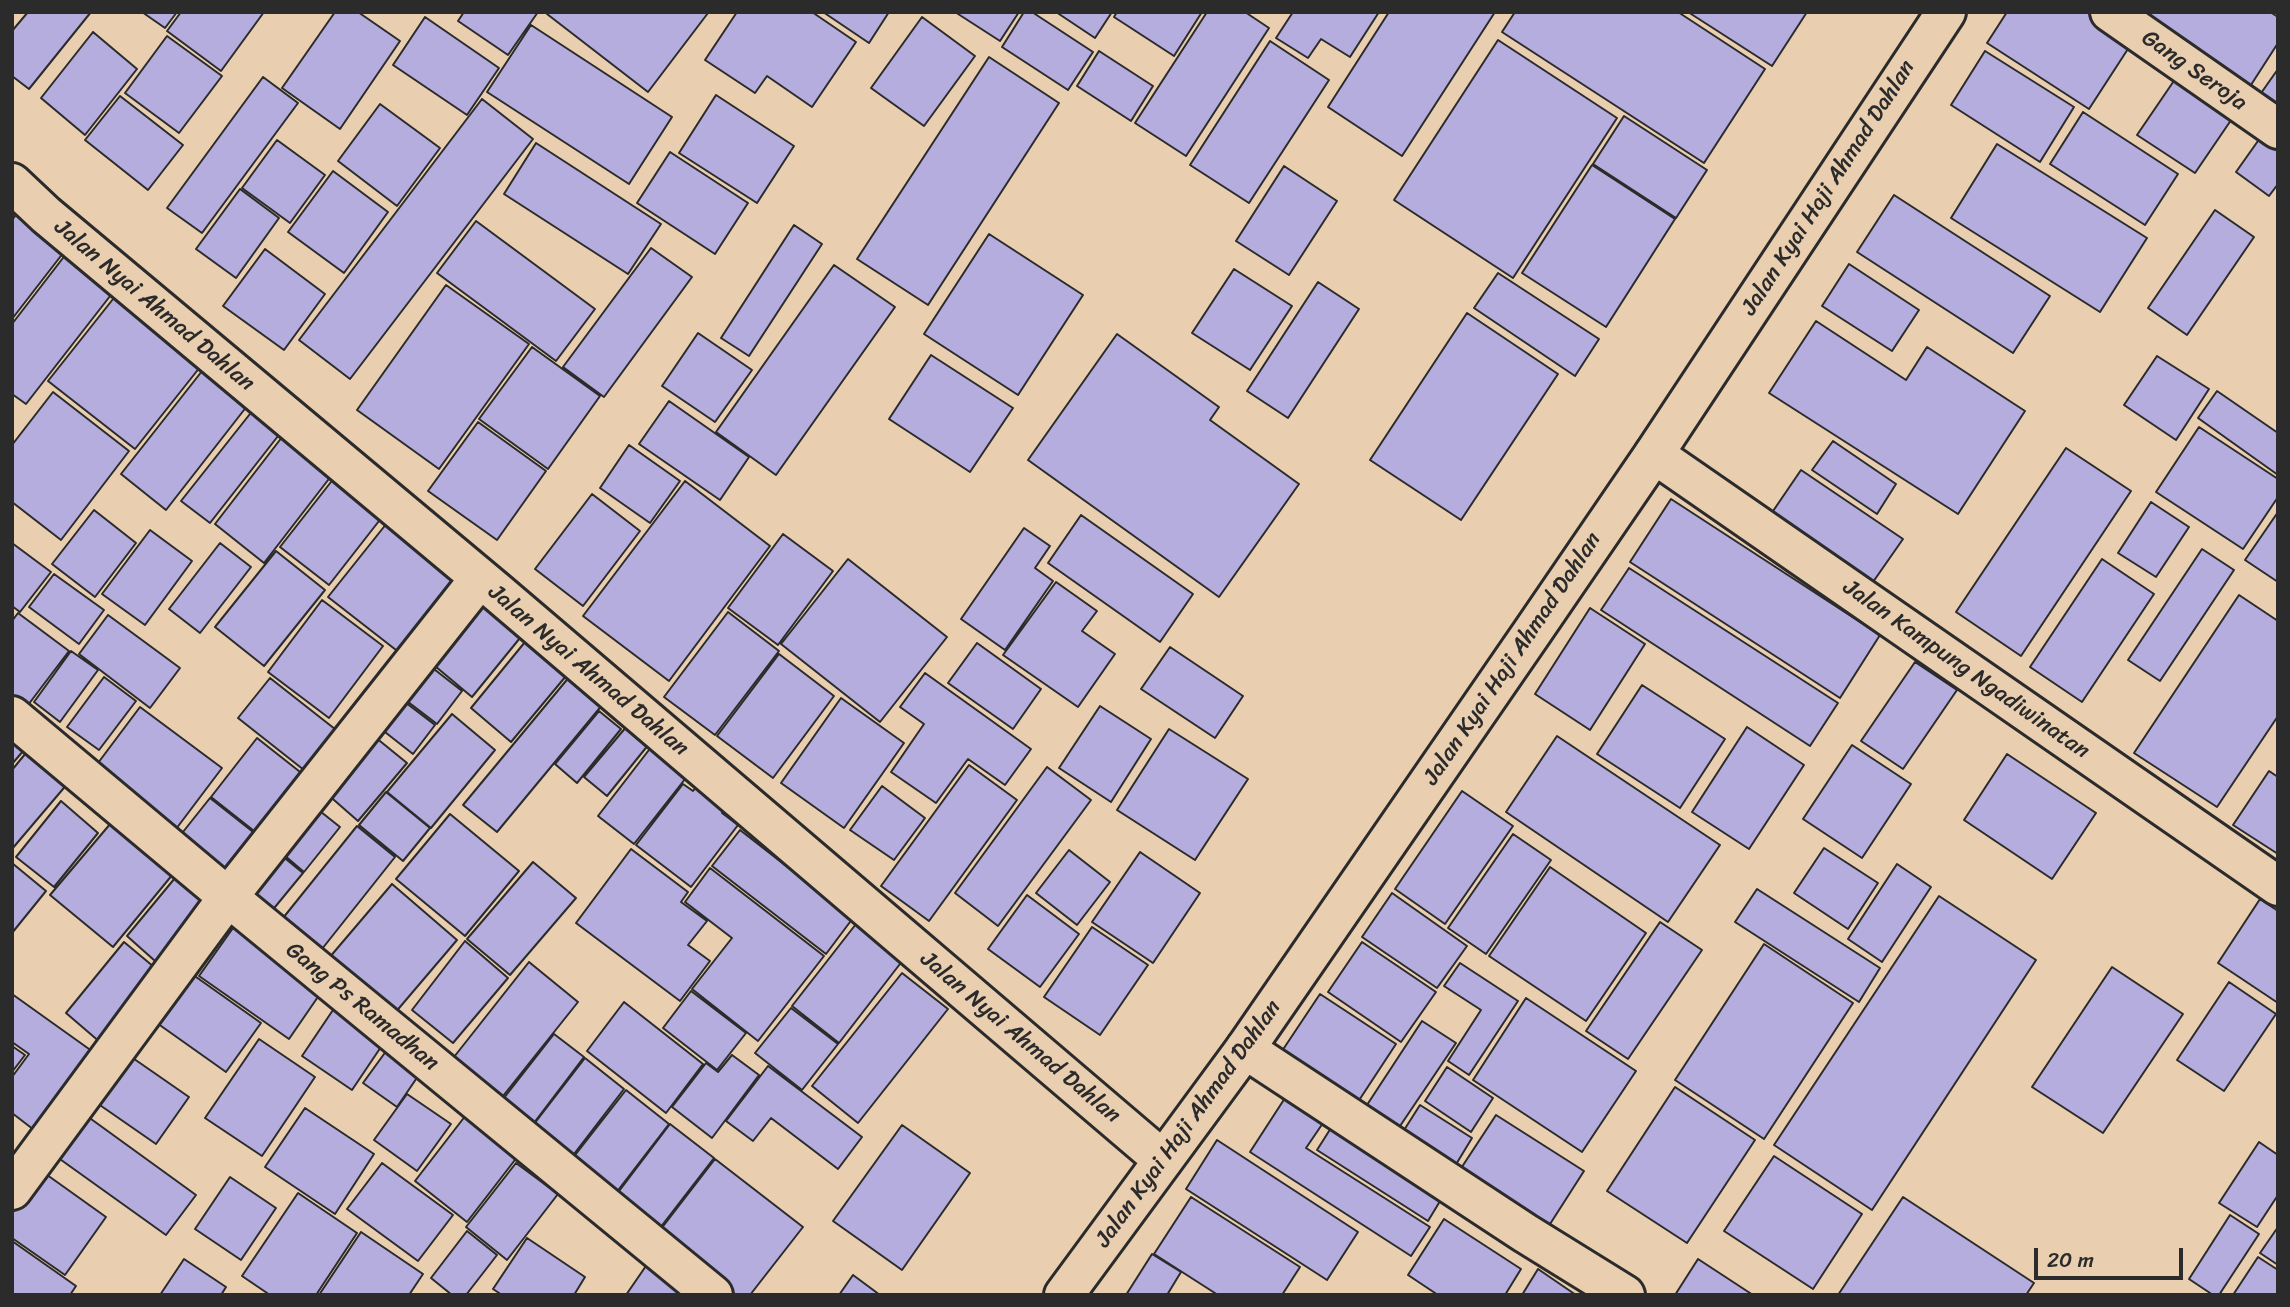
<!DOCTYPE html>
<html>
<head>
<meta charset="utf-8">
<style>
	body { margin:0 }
	#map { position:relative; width:2290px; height:1307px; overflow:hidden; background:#e9ceb0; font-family:Sriracha,sans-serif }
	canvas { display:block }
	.frame { position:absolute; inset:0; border:14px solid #2b2b2b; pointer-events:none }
	.scale { position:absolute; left:2034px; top:1248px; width:149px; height:32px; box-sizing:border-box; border:4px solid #2b2b2b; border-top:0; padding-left:9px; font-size:21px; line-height:24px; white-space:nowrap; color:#2b2b2b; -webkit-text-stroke:5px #e9ceb0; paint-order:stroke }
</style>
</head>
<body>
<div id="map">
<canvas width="2290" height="1307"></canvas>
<div class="frame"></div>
<div class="scale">20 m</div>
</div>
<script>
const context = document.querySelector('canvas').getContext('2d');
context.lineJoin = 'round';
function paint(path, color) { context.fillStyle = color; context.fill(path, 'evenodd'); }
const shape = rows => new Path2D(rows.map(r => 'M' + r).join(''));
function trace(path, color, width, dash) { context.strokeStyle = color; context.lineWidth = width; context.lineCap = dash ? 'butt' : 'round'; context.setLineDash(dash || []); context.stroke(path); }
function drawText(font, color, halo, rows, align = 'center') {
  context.font = font + ' Sriracha,sans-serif'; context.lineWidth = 6; context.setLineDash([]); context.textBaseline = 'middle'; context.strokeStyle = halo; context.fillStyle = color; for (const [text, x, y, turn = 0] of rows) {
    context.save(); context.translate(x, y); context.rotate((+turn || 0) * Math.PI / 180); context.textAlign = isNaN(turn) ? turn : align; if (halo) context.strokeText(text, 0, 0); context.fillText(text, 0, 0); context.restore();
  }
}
const building = shape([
	[28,12,91,12,29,89,12,76,12,31,28,12],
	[142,12,177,12,165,28,142,12],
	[181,12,264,12,221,71,167,31,181,12],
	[335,12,358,12,400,41,340,129,282,88,335,12],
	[464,12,538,12,508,55,458,21,464,12],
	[548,12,707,12,708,13,648,92,547,14,548,12],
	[737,12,812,12,856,42,812,107,767,76,755,93,705,60,737,12],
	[823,12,889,12,869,43,823,12],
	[955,12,1019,12,1000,41,955,12],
	[1024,12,1032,12,1093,52,1068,90,1002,47,1024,12],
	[1056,12,1112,12,1095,38,1056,12],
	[1117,12,1202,12,1174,56,1114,17,1117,12],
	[1207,12,1245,12,1269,28,1186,156,1135,123,1207,12],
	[1293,12,1379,12,1350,57,1321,39,1308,58,1276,38,1293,12],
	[1389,12,1495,12,1402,156,1328,107,1389,12],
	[1515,12,1678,12,1765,69,1704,163,1502,32,1515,12],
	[1688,12,1807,12,1772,66,1688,12],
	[2007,12,2102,12,2137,35,2089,109,1987,43,2007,12],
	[2132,12,2270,12,2278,17,2278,43,2249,88,2132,12],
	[425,17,499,68,467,115,393,65,425,17],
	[922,17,975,56,924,126,871,88,922,17],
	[531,25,672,117,629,184,487,92,531,25],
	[93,32,137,69,85,135,41,98,93,32],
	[167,36,222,76,179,133,125,93,167,36],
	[1498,40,1617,118,1513,278,1394,200,1498,40],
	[1270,41,1329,80,1249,203,1190,165,1270,41],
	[1099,51,1153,86,1131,121,1077,86,1099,51],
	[1985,51,2074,107,2040,162,1951,105,1985,51],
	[989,57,1059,103,928,305,857,259,989,57],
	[2182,69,2240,107,2195,173,2137,135,2182,69],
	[2278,69,2278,108,2259,96,2278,69],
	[263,77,298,103,202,233,167,208,263,77],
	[716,95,794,146,757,203,679,153,716,95],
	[120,96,183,145,148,190,85,140,120,96],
	[482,99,533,139,350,379,299,340,482,99],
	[380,104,440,148,397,206,338,161,380,104],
	[2083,112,2178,174,2145,225,2050,164,2083,112],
	[1624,116,1707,170,1676,218,1593,164,1624,116],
	[2265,131,2278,140,2278,184,2269,196,2236,172,2265,131],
	[277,140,325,175,290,223,242,188,277,140],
	[536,143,661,224,628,274,504,194,536,143],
	[1997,144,2147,238,2100,312,1951,218,1997,144],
	[670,152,748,203,715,254,637,203,670,152],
	[1592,165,1675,219,1606,327,1522,273,1592,165],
	[1284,166,1337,201,1289,275,1236,241,1284,166],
	[333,171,388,212,344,273,288,232,333,171],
	[240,189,279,218,236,278,196,249,240,189],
	[1894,195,2050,296,2013,353,1857,252,1894,195],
	[2215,210,2254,237,2187,335,2148,308,2215,210],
	[19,211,67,248,12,319,12,220,19,211],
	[476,221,595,309,556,361,437,273,476,221],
	[794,225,822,244,749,356,721,338,794,225],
	[989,234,1083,295,1018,395,924,334,989,234],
	[73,245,121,282,26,404,12,394,12,324,73,245],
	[651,248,692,277,604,397,563,367,651,248],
	[265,249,325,294,284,350,223,306,265,249],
	[1849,264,1919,310,1892,351,1822,306,1849,264],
	[834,265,895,307,776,475,716,432,834,265],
	[1234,269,1292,306,1250,370,1192,333,1234,269],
	[1498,273,1599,339,1575,376,1474,308,1498,273],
	[1318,282,1359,309,1288,418,1247,391,1318,282],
	[446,285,529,344,439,469,357,410,446,285],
	[121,289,208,357,135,449,48,381,121,289],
	[1467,313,1558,374,1461,520,1370,460,1467,313],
	[1816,321,1906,380,1927,347,2025,411,1958,514,1769,393,1816,321],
	[698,333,752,370,715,422,662,386,698,333],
	[1117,334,1219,407,1210,420,1299,484,1219,597,1028,460,1117,334],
	[532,347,600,396,548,469,479,419,532,347],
	[931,355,1013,408,970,472,889,419,931,355],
	[2157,356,2209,389,2176,440,2124,405,2157,356],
	[206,366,251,401,166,510,121,474,206,366],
	[2217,391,2278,433,2278,475,2198,418,2217,391],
	[53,392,129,451,61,540,12,502,12,445,53,392],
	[261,400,289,422,210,523,181,501,261,400],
	[669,401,749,457,720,500,639,444,669,401],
	[478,422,546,471,497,540,428,491,478,422],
	[2199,427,2278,479,2278,497,2243,549,2156,492,2199,427],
	[286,432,335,471,264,563,215,524,286,432],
	[1833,441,1896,484,1877,514,1812,470,1833,441],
	[629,445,680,481,650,523,600,488,629,445],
	[2066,448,2131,491,2021,656,1956,612,2066,448],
	[1801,470,1903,539,1873,582,1771,514,1801,470],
	[338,473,386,512,329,585,280,547,338,473],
	[685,481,770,546,669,681,583,616,685,481],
	[592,494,640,531,583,606,535,569,592,494],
	[1671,499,1880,635,1840,698,1630,562,1671,499],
	[2151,502,2189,527,2156,577,2118,553,2151,502],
	[94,510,136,543,95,597,52,564,94,510],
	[2278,512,2278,582,2245,560,2278,512],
	[1081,515,1193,594,1160,642,1048,563,1081,515],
	[387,523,463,584,405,657,328,597,387,523],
	[1024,528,1050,546,1035,568,1053,581,1005,650,961,619,1024,528],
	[150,530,192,561,145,625,102,594,150,530],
	[783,534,833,571,778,645,728,608,783,534],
	[12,543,51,572,20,612,12,606,12,543],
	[220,543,251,567,200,633,169,609,220,543],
	[2202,549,2234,570,2160,681,2128,660,2202,549],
	[276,551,325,590,264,666,215,627,276,551],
	[848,559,947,637,880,722,781,644,848,559],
	[2102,559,2154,594,2082,702,2030,667,2102,559],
	[1629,568,1838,703,1810,746,1601,610,1629,568],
	[54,574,104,610,79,644,29,607,54,574],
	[1056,582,1097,611,1082,631,1115,654,1078,707,1003,655,1056,582],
	[475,593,524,633,472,697,423,656,475,593],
	[2239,595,2278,621,2278,716,2217,807,2134,753,2239,595],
	[322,600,383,646,329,718,268,672,322,600],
	[1590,608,1645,644,1590,730,1535,694,1590,608],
	[728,612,779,651,715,735,664,697,728,612],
	[18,613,69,651,25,709,12,700,12,621,18,613],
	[108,615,180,668,150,708,79,654,108,615],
	[525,642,566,676,511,742,471,708,525,642],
	[977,643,1041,689,1013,729,948,683,977,643],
	[1170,647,1243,696,1215,738,1141,689,1170,647],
	[71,651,98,670,60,722,34,702,71,651],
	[779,654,834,696,773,778,717,736,779,654],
	[425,662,462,691,437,724,399,695,425,662],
	[1915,662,1957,690,1903,769,1861,741,1915,662],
	[575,670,608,698,497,832,463,805,575,670],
	[925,673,1031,749,1005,785,968,759,936,803,891,772,924,724,900,707,925,673],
	[104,677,136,701,99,750,67,727,104,677],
	[270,678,340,733,309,774,238,718,270,678],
	[1642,685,1725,739,1680,808,1597,754,1642,685],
	[397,696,435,725,413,754,376,725,397,696],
	[841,698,904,743,844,828,781,783,841,698],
	[1100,706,1151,739,1111,802,1059,768,1100,706],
	[140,707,222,768,176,829,95,767,140,707],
	[599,711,621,729,577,783,555,764,599,711],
	[452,714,495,750,431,828,387,792,452,714],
	[627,726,649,744,607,796,584,777,627,726],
	[1747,727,1804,765,1749,849,1692,812,1747,727],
	[12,728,30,743,12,764,12,728],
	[1169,729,1248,779,1195,860,1117,810,1169,729],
	[1557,736,1720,845,1668,922,1506,812,1557,736],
	[375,737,407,763,358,821,326,793,375,737],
	[257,738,309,779,263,838,211,797,257,738],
	[35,742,74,776,12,849,12,770,35,742],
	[1852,745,1911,784,1862,858,1803,819,1852,745],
	[652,746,689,774,634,844,598,816,652,746],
	[2007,754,2096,813,2052,879,1964,820,2007,754],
	[969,765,1017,800,929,921,881,886,969,765],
	[1047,767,1091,800,998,926,955,893,1047,767],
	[2269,771,2278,777,2278,854,2233,825,2269,771],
	[701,781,730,803,722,813,738,825,691,887,636,845,683,784,693,791,701,781],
	[882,786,925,818,894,860,850,830,882,786],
	[1462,791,1513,826,1445,924,1395,889,1462,791],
	[386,792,430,828,403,861,359,825,386,792],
	[210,798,262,839,223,888,171,847,210,798],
	[306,800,340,827,304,872,271,844,306,800],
	[61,801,98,833,54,887,16,857,61,801],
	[450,814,519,871,465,936,396,879,450,814],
	[111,823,173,874,113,947,50,895,111,823],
	[357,826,395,857,322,949,283,918,357,826],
	[740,830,853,918,826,954,712,866,740,830],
	[1513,834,1551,860,1486,954,1448,928,1513,834],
	[270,846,303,873,266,918,234,891,270,846],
	[1824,848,1878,883,1848,929,1794,893,1824,848],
	[631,849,688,892,681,902,707,921,688,945,710,961,680,1001,576,923,631,849],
	[1069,850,1110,882,1077,925,1036,893,1069,850],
	[1140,852,1200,893,1153,963,1092,922,1140,852],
	[533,862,576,898,510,975,467,939,533,862],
	[12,863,46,891,12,933,12,863],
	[1897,864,1931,887,1882,962,1848,939,1897,864],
	[1550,867,1646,933,1586,1021,1489,956,1550,867],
	[710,868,824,956,758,1041,692,989,732,938,685,902,710,868],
	[175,878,214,909,164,969,127,936,175,878],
	[392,884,457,940,394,1014,329,958,392,884],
	[1757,889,1880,968,1859,1002,1735,922,1757,889],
	[1392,893,1467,946,1437,988,1362,937,1392,893],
	[1027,895,1079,934,1040,987,988,949,1027,895],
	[1939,896,2036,960,1872,1210,1774,1145,1939,896],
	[2260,899,2278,911,2278,1003,2218,963,2260,899],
	[1660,922,1702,950,1628,1059,1586,1031,1660,922],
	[856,924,903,960,839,1043,792,1006,856,924],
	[1092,927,1148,965,1100,1035,1044,997,1092,927],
	[233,928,322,991,289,1039,199,976,233,928],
	[465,941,508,978,453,1043,412,1010,465,941],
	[124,942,160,972,101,1043,66,1013,124,942],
	[1362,942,1436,992,1401,1042,1328,992,1362,942],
	[1764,944,1853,1003,1764,1139,1675,1080,1764,944],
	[529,962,578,1002,503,1096,454,1057,529,962],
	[1460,963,1518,1001,1469,1075,1448,1061,1481,1010,1444,986,1460,963],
	[182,967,261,1023,226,1072,147,1016,182,967],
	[2112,967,2183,1014,2103,1133,2032,1087,2112,967],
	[902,973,948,1009,858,1123,812,1086,902,973],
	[2229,982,2276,1014,2224,1091,2177,1060,2229,982],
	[691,991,746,1033,717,1070,663,1028,691,991],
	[12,994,96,1054,38,1133,12,1113,12,1077,29,1054,12,1042,12,994],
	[1320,994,1396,1044,1352,1111,1276,1060,1320,994],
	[1526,998,1636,1071,1582,1152,1473,1080,1526,998],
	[624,1002,703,1064,666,1113,587,1051,624,1002],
	[337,1004,387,1038,352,1090,302,1056,337,1004],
	[791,1008,838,1044,802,1090,755,1053,791,1008],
	[1422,1021,1456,1043,1396,1132,1363,1111,1422,1021],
	[554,1034,584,1057,524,1136,493,1112,554,1034],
	[259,1039,315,1077,262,1156,205,1118,259,1039],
	[392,1043,425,1066,397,1107,363,1083,392,1043],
	[12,1046,25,1055,12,1072,12,1046],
	[127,1054,189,1097,156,1144,94,1101,127,1054],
	[732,1055,759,1075,712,1138,672,1107,706,1063,718,1072,732,1055],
	[585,1058,624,1089,564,1167,524,1137,585,1058],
	[768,1066,862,1137,838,1169,771,1118,753,1141,726,1121,768,1066],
	[1447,1067,1493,1098,1471,1132,1425,1101,1447,1067],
	[1675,1087,1755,1140,1687,1243,1607,1191,1675,1087],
	[626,1090,669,1124,609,1202,565,1168,626,1090],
	[407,1094,451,1124,417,1171,374,1140,407,1094],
	[1285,1098,1323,1123,1306,1148,1430,1227,1411,1256,1250,1152,1285,1098],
	[1420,1105,1472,1138,1452,1171,1399,1138,1420,1105],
	[305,1108,374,1154,335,1214,265,1167,305,1108],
	[80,1111,196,1195,166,1235,50,1152,80,1111],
	[466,1115,518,1156,467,1222,415,1181,466,1115],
	[1496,1115,1584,1171,1543,1235,1454,1179,1496,1115],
	[1338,1117,1448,1188,1428,1221,1317,1150,1338,1117],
	[670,1124,714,1158,653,1237,610,1203,670,1124],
	[902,1125,970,1173,902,1270,833,1221,902,1125],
	[1217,1140,1358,1232,1327,1280,1186,1189,1217,1140],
	[2259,1142,2278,1155,2278,1195,2257,1227,2219,1203,2259,1142],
	[1774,1156,1862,1214,1813,1289,1724,1231,1774,1156],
	[715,1159,803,1227,750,1295,728,1295,654,1238,715,1159],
	[382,1163,453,1215,418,1261,347,1209,382,1163],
	[516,1163,558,1194,507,1260,466,1227,516,1163],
	[36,1167,106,1217,65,1275,12,1238,12,1200,36,1167],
	[230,1177,276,1208,241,1260,195,1229,230,1177],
	[298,1193,357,1233,316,1295,270,1295,242,1276,298,1193],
	[1191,1197,1300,1267,1282,1295,1218,1295,1154,1254,1191,1197],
	[1903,1197,2034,1283,2026,1295,1838,1295,1903,1197],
	[2230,1215,2259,1234,2219,1295,2213,1295,2189,1279,2230,1215],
	[1444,1219,1521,1269,1505,1295,1438,1295,1408,1275,1444,1219],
	[2278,1227,2278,1265,2260,1253,2278,1227],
	[467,1231,497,1255,466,1295,452,1295,431,1278,467,1231],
	[361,1232,423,1274,409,1295,319,1295,361,1232],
	[527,1238,585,1277,574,1295,502,1295,493,1289,527,1238],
	[12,1241,76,1286,70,1295,12,1295,12,1241],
	[1152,1254,1181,1272,1167,1295,1126,1295,1152,1254],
	[2258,1257,2278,1270,2278,1295,2233,1295,2258,1257],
	[184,1259,226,1287,221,1295,160,1295,184,1259],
	[1698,1259,1753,1295,1675,1295,1698,1259],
	[648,1263,692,1295,626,1295,648,1263],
	[1538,1269,1576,1295,1522,1295,1538,1269],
	[853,1275,880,1295,839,1295,853,1275]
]);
const minor = shape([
	[2110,12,2278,129],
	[12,183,46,215,497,592,1163,1160],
	[1654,454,2278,886],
	[12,716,228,897,713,1295],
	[1245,1049,1525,1233,1625,1295],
	[12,1190,228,897,480,578]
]);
const major = shape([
	[1064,1295,1245,1049,1533,631,1654,454,1946,12]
]);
const streetNames = [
	["Gang Seroja",2194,71,35],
	["Jalan Kyai Haji Ahmad Dahlan",1829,188,-57],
	["Jalan Nyai Ahmad Dahlan",154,306,40],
	["Jalan Kyai Haji Ahmad Dahlan",1513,659,-56],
	["Jalan Kampung Ngadiwinatan",1966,670,35],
	["Jalan Nyai Ahmad Dahlan",588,671,40],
	["Gang Ps Ramadhan",362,1007,39],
	["Jalan Nyai Ahmad Dahlan",1020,1038,40],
	["Jalan Kyai Haji Ahmad Dahlan",1189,1124,-54]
];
paint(building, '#b4adde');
trace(building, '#2b2b2b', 2);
trace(minor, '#2b2b2b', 44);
trace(major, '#2b2b2b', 44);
trace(minor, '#e9ceb0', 38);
trace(major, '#e9ceb0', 38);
drawText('23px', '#2b2b2b', '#e9ceb0', streetNames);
</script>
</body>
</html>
